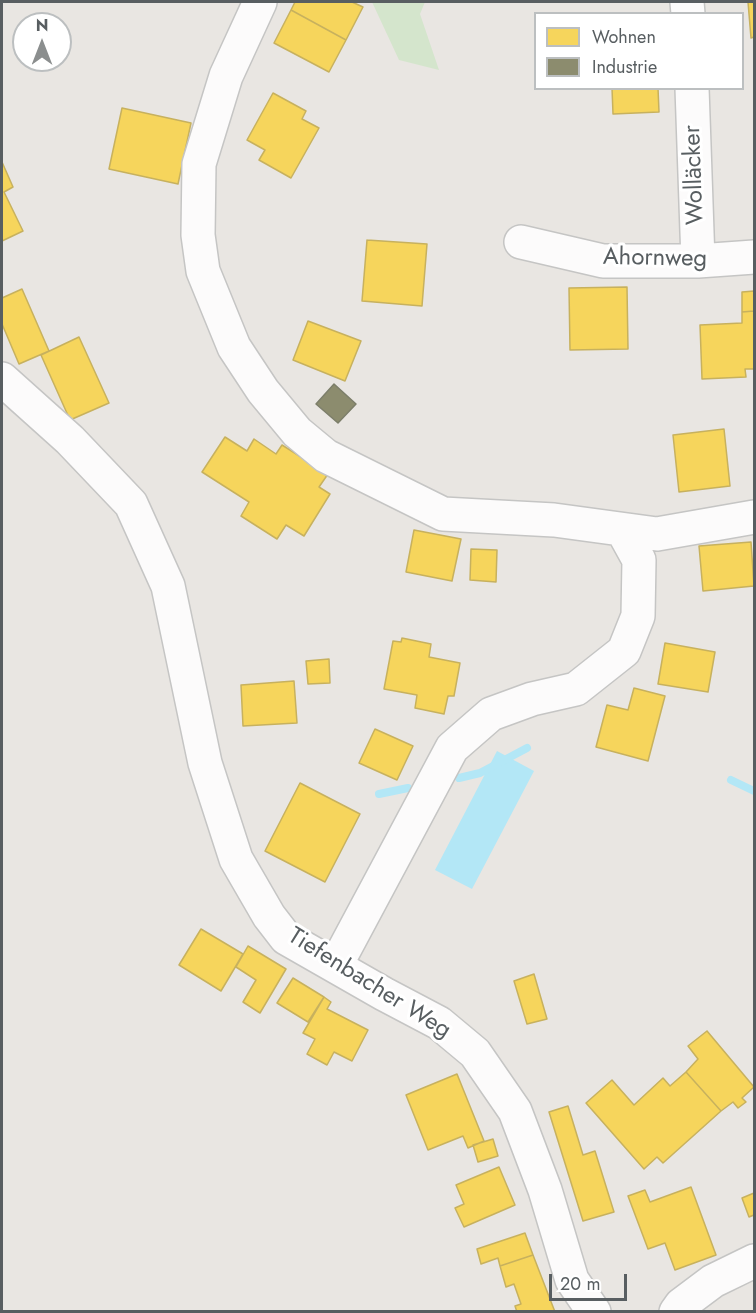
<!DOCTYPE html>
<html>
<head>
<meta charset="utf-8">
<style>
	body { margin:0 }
	#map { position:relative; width:756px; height:1313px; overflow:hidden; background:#e9e6e2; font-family:Jost,sans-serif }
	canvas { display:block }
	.frame { position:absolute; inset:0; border:3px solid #585e61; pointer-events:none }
	.legend { position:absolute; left:534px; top:12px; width:210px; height:78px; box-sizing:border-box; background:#fff; border:2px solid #bcbfc0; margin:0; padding:8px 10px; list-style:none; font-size:18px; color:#585e61 }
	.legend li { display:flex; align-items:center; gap:12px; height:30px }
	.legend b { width:30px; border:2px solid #bcbfc0 }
	.north { position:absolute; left:12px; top:12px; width:60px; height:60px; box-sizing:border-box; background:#fff; border:2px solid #bcbfc0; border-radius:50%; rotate:0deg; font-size:16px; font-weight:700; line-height:24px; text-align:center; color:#585e61 }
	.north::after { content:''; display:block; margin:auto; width:21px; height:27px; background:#8b8e8e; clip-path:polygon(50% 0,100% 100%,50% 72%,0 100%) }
	.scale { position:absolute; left:549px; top:1274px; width:78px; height:27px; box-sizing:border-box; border:3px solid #585e61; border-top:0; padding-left:8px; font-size:18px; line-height:21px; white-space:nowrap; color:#585e61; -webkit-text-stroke:4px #fff; paint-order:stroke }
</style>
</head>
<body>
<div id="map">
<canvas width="756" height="1313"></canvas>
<div class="frame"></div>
<ul class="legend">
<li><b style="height:16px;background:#f6d55c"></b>Wohnen</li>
<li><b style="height:16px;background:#8c8c6e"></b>Industrie</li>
</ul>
<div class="north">N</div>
<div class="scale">20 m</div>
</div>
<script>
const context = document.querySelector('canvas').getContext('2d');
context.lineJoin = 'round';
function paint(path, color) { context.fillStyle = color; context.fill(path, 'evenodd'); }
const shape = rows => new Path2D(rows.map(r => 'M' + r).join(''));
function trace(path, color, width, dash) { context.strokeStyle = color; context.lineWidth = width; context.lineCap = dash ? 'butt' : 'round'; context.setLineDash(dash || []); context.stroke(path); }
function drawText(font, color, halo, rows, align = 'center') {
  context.font = font + ' Jost,sans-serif'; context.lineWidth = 6; context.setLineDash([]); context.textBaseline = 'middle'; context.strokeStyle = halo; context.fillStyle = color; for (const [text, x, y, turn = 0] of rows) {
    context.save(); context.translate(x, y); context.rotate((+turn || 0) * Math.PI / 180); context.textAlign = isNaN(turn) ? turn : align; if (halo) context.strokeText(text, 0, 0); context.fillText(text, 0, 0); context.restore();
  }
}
const green = shape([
	[372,2,425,2,420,14,439,70,399,60]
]);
const water = shape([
	[497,751,534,771,472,889,435,870]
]);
const homes = shape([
	[295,2,352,2,363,7,346,40,291,10,295,2],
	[748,2,754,2,754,37,751,38,748,2],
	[291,10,346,40,329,72,274,43,291,10],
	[612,88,658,88,659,112,613,114,612,88],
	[273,93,306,111,302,119,319,128,291,178,259,160,265,150,247,140,273,93],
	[122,108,191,123,178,184,109,169,122,108],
	[2,162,13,187,4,192,23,231,2,241,2,162],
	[367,240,427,244,422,306,362,301,367,240],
	[627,287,628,349,570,350,569,288,627,287],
	[22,289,49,351,19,364,2,324,2,298,22,289],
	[754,291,754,311,742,312,742,292,754,291],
	[754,311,754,369,745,369,746,377,702,379,700,325,742,323,742,312,754,311],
	[308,321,361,341,345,381,293,360,308,321],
	[79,337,109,403,70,420,41,355,79,337],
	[724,429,730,486,679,492,673,435,724,429],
	[225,437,247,451,254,439,276,454,282,445,328,474,319,487,330,494,304,536,286,525,277,539,241,516,249,502,202,472,225,437],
	[414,530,461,539,452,581,406,572,414,530],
	[751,542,754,586,703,591,699,546,751,542],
	[471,549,497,550,496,582,470,580,471,549],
	[402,638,431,644,429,657,460,663,454,696,448,696,444,714,415,708,417,695,384,689,393,641,401,642,402,638],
	[665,643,715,652,708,692,658,684,665,643],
	[329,659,330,683,308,684,306,661,329,659],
	[294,681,297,723,243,726,241,685,294,681],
	[634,688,665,696,648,761,596,747,607,705,628,710,634,688],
	[375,729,413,746,397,780,359,763,375,729],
	[300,783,360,814,325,882,265,851,300,783],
	[201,929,243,954,221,991,179,965,201,929],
	[248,946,286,969,260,1013,243,1002,256,980,236,967,248,946],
	[534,974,547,1019,527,1024,514,981,534,974],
	[293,978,324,997,308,1022,277,1003,293,978],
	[324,997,331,1002,327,1009,368,1030,352,1061,334,1052,327,1065,307,1054,315,1039,303,1033,324,997],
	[707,1031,754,1087,742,1098,746,1102,738,1108,733,1102,721,1111,686,1072,698,1059,688,1046,707,1031],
	[686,1072,721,1111,663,1163,657,1157,644,1169,586,1103,612,1080,634,1105,663,1078,670,1086,686,1072],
	[457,1074,484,1141,468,1148,463,1136,428,1150,406,1095,457,1074],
	[568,1106,583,1155,595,1151,614,1212,583,1221,549,1112,568,1106],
	[493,1139,498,1156,478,1162,473,1145,493,1139],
	[499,1167,515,1205,464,1227,455,1208,464,1204,456,1185,499,1167],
	[691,1187,716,1255,675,1270,665,1243,648,1249,628,1196,645,1190,650,1202,691,1187],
	[754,1193,754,1215,749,1217,742,1198,754,1193],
	[525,1233,533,1255,500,1266,498,1258,481,1264,477,1249,525,1233],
	[533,1255,555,1312,517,1312,515,1306,521,1304,514,1284,506,1287,500,1266,533,1255]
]);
const industry = shape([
	[334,384,356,404,338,423,316,404,334,384]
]);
const stream = shape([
	[459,778,480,773,527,748],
	[731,780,754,791],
	[379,794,408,788]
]);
const minor = shape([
	[260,2,226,76,199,164,198,235,203,271,234,347,263,391,297,432,326,456,443,514,554,520,657,534,754,517],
	[687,2,688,14],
	[692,88,698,261],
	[521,242,603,261,698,261,754,257],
	[2,379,70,440,131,504,168,586,205,763,236,859,269,916,286,938,384,994,439,1023,475,1053,515,1111,545,1190,572,1280,594,1312],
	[336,965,452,748,491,714,532,699,576,689,624,651,638,616,639,560,623,531],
	[676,1312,681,1305,713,1281,754,1261]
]);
const streetNames = [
	["Wolläcker",695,175,-92],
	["Ahornweg",655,259,1],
	["Tiefenbacher Weg",369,984,32]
];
paint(green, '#d4e5cc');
paint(water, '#b3e7f6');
paint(homes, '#f6d55c');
trace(homes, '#c7b15e', 1.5);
paint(industry, '#8c8c6e');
trace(industry, '#7c7e6a', 1.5);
trace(stream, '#b3e7f6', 8);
trace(minor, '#c5c5c4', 36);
trace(minor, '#fcfbfb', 33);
drawText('24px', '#585e61', '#fff', streetNames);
</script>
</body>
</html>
